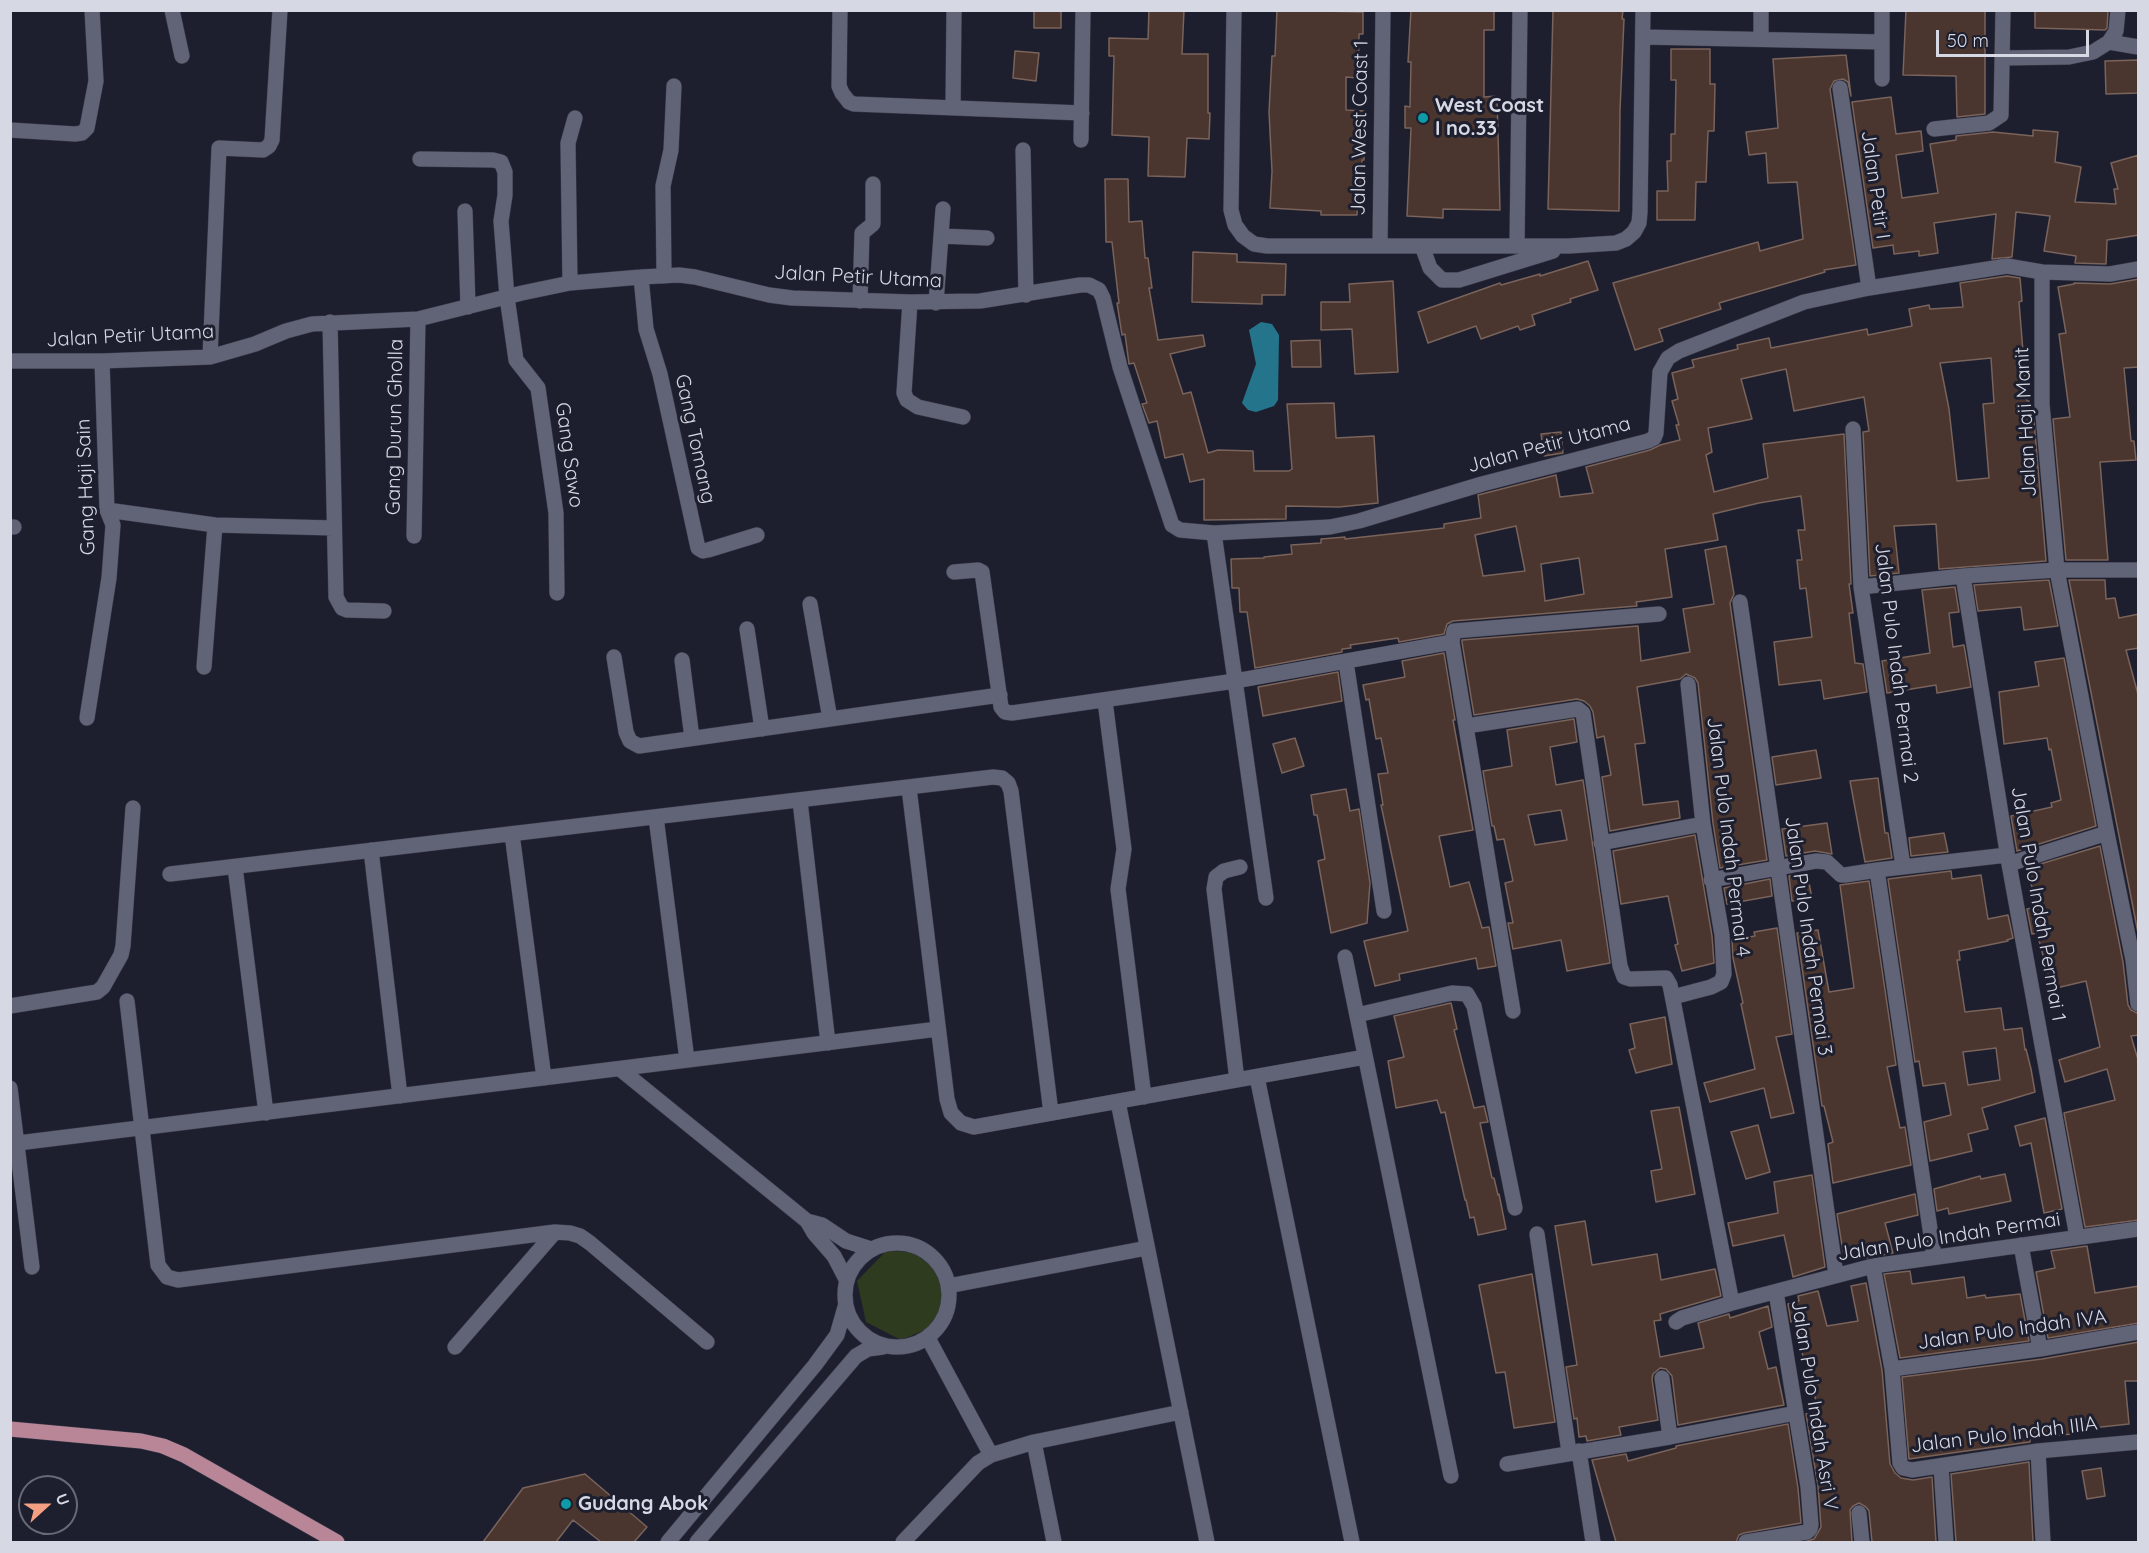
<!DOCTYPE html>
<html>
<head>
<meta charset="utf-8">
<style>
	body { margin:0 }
	#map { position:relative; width:2149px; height:1553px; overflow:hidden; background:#1d1f2f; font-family:Quicksand,sans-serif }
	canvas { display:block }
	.frame { position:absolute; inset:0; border:12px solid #d6d8e3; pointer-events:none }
	.north { position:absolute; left:18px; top:1475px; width:60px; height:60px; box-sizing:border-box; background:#1d1f2f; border:2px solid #676977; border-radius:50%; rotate:69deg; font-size:16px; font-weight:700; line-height:24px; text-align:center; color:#d6d8e3 }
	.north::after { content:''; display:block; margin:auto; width:21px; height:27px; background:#f39f82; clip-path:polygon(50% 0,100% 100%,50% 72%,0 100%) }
	.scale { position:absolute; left:1936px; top:30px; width:153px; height:27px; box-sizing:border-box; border:3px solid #d6d8e3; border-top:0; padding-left:8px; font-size:18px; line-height:21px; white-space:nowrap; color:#d6d8e3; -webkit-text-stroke:4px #1d1f2f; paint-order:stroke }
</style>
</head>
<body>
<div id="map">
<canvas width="2149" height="1553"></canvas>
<div class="frame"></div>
<div class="north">U</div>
<div class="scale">50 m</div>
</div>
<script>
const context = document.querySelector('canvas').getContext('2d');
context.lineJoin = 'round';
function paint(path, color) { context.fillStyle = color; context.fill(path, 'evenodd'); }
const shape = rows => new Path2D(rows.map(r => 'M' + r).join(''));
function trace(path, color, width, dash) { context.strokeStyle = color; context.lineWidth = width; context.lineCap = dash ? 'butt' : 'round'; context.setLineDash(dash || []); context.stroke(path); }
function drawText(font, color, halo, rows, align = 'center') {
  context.font = font + ' Quicksand,sans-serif'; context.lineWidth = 6; context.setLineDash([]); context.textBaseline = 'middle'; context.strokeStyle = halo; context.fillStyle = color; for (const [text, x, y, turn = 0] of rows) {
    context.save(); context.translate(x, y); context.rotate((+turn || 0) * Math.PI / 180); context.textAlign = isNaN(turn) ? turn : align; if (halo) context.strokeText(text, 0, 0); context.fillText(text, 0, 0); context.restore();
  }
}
const green = shape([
	[886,1251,929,1252,950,1283,939,1324,901,1340,866,1322,857,1281]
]);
const water = shape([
	[1261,322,1272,324,1279,335,1278,400,1274,406,1256,412,1248,410,1242,403,1256,364,1249,330]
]);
const building = shape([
	[1034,10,1061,10,1061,28,1034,28,1034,10],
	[1149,10,1184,10,1182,54,1208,54,1208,113,1210,113,1209,139,1187,138,1185,177,1148,176,1149,137,1112,135,1114,56,1109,56,1109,38,1148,39,1149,10],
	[1277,10,1363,12,1363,34,1359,34,1358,78,1346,77,1346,110,1365,111,1364,160,1362,160,1361,191,1358,191,1357,215,1321,215,1321,211,1270,208,1272,171,1269,112,1272,56,1275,56,1277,10],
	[1411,10,1494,10,1494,30,1484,30,1484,97,1497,96,1500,210,1443,209,1443,218,1407,216,1411,128,1405,128,1405,106,1410,107,1411,62,1408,62,1411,10],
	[1553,10,1623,10,1622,19,1624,19,1620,110,1619,211,1548,209,1553,10],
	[1906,10,1985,10,1985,114,1957,117,1956,76,1903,75,1906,10],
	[2035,10,2108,11,2107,28,2105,30,2035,28,2035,10],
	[1671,49,1710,49,1710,84,1715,84,1714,131,1708,131,1706,182,1696,182,1695,220,1657,220,1657,191,1668,191,1667,161,1671,161,1671,134,1675,134,1676,80,1671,80,1671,49],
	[1015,51,1039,53,1036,81,1013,78,1015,51],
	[1846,55,1851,96,1848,82,1843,79,1834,81,1830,89,1856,265,1824,270,1825,272,1719,303,1721,309,1659,329,1663,341,1635,350,1613,283,1758,242,1760,251,1803,239,1797,182,1768,183,1766,153,1749,155,1746,132,1778,128,1773,59,1846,55],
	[2139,60,2139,93,2106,94,2105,61,2139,60],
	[1891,97,1896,134,1921,131,1923,151,1896,155,1902,198,1938,193,1930,144,1956,140,1956,136,1993,132,2033,136,2033,130,2058,132,2055,162,2081,167,2075,202,2116,204,2114,189,2118,189,2111,163,2139,155,2139,235,2107,240,2106,264,2075,263,2076,256,2044,251,2050,216,2016,212,2012,257,1992,259,1996,214,1934,223,1938,253,1919,256,1919,251,1894,254,1893,245,1873,248,1852,102,1891,97],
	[1105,179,1128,179,1129,222,1142,221,1145,258,1148,258,1152,288,1149,288,1158,340,1203,335,1205,346,1170,354,1183,394,1191,392,1208,453,1218,450,1253,451,1254,471,1289,471,1292,469,1287,404,1334,403,1336,438,1374,436,1378,503,1339,507,1286,506,1286,519,1204,520,1204,479,1190,482,1183,454,1165,458,1157,421,1149,423,1142,404,1147,403,1134,363,1129,364,1125,334,1122,335,1117,303,1119,303,1112,242,1106,242,1105,179],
	[1193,252,1237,254,1237,262,1286,264,1285,295,1262,295,1262,304,1192,302,1193,252],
	[1588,261,1598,290,1570,299,1571,302,1532,315,1535,325,1520,330,1518,326,1481,339,1476,326,1428,343,1418,312,1500,283,1501,285,1540,274,1540,276,1588,261],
	[2007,276,2020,278,2022,301,2019,302,2027,401,2029,401,2031,422,2034,421,2046,561,1939,569,1936,524,1894,526,1899,573,1870,576,1863,432,1869,431,1864,397,1794,411,1786,369,1741,379,1752,419,1708,428,1712,452,1706,455,1714,492,1768,478,1763,444,1844,434,1851,584,1849,584,1853,613,1849,613,1855,663,1863,664,1867,692,1824,699,1821,680,1779,685,1774,642,1812,637,1806,588,1800,589,1797,560,1802,560,1798,530,1805,530,1801,496,1759,503,1713,514,1718,540,1665,549,1672,597,1636,602,1637,606,1453,621,1447,624,1444,634,1399,642,1398,638,1350,645,1351,648,1342,649,1342,652,1255,668,1247,612,1240,612,1239,588,1232,588,1231,559,1264,558,1264,557,1292,554,1291,545,1321,543,1321,539,1345,537,1345,539,1444,528,1444,524,1481,518,1478,495,1556,475,1560,497,1593,493,1586,467,1650,450,1660,445,1680,440,1676,425,1679,425,1672,401,1678,399,1672,373,1694,367,1692,360,1738,349,1737,345,1769,338,1771,348,1867,329,1868,335,1912,326,1909,309,1929,305,1930,309,1963,307,1960,283,2007,276],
	[1991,358,1994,403,1983,404,1989,478,1957,481,1949,409,1940,363,1991,358],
	[1516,526,1525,571,1483,576,1475,535,1516,526],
	[1579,558,1584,594,1545,601,1541,564,1579,558],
	[2139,279,2139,367,2124,368,2131,441,2134,441,2136,460,2100,462,2108,560,2066,560,2053,419,2070,417,2059,334,2066,333,2058,287,2074,284,2074,283,2110,284,2139,279],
	[1393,281,1398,372,1355,374,1352,329,1321,330,1321,302,1350,302,1349,284,1393,281],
	[1320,340,1321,367,1292,367,1291,341,1320,340],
	[1561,432,1563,453,1544,456,1541,434,1561,432],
	[1726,546,1734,594,1730,603,1767,860,1720,868,1713,823,1698,683,1695,678,1686,674,1680,679,1637,687,1645,743,1635,744,1643,805,1678,801,1680,818,1610,831,1602,777,1611,775,1604,736,1597,738,1593,712,1590,706,1584,701,1577,699,1474,715,1462,642,1462,640,1638,626,1641,661,1690,652,1683,609,1714,604,1705,550,1726,546],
	[2049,580,2058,626,2024,630,2021,607,1978,611,1974,585,2049,580],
	[2069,580,2105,580,2106,599,2115,598,2119,618,2139,614,2139,648,2126,650,2139,698,2139,938,2069,580],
	[1955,587,1959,612,1949,613,1953,647,1964,645,1971,687,1937,693,1936,685,1887,693,1882,661,1930,653,1922,590,1955,587],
	[1444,653,1455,720,1453,720,1473,830,1439,836,1450,887,1469,882,1482,928,1489,927,1496,966,1478,969,1476,958,1399,974,1400,980,1375,986,1364,941,1408,931,1381,805,1383,805,1378,774,1388,773,1381,738,1376,739,1369,699,1366,700,1363,685,1405,677,1402,661,1444,653],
	[2064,658,2096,826,2017,851,2011,816,2052,807,2051,803,2061,800,2051,749,2049,750,2047,738,2004,744,1999,692,2039,686,2035,662,2064,658],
	[1338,672,1342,701,1263,716,1258,687,1338,672],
	[1574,719,1577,742,1550,747,1556,785,1583,780,1610,963,1567,971,1561,940,1513,949,1508,923,1513,923,1505,883,1513,881,1504,839,1497,840,1494,826,1492,826,1483,771,1512,766,1507,730,1574,719],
	[1561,810,1567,840,1535,845,1528,815,1561,810],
	[1295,738,1304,766,1282,773,1273,744,1295,738],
	[1816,750,1821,778,1776,785,1772,757,1816,750],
	[1878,778,1885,833,1888,833,1892,858,1865,862,1850,781,1878,778],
	[1346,789,1350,811,1359,809,1370,883,1367,923,1331,933,1318,861,1325,859,1317,815,1314,815,1311,795,1346,789],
	[1827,823,1832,854,1815,851,1786,856,1782,829,1827,823],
	[1944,833,1948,852,1911,856,1909,838,1944,833],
	[1695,835,1712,936,1714,963,1682,971,1675,945,1678,944,1668,896,1621,904,1613,851,1695,835],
	[2100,846,2123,962,2128,1005,2131,1010,2139,1014,2139,1035,2131,1036,2139,1063,2139,1220,2085,1227,2064,1113,2115,1100,2107,1069,2065,1082,2059,1060,2100,1047,2086,981,2052,989,2037,933,2032,934,2027,909,2037,907,2027,868,2100,846],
	[1951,871,1952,879,1981,875,1988,919,2008,915,2013,938,2007,940,2008,941,1959,951,1960,960,1957,960,1965,1012,2001,1008,2004,1030,2022,1028,2025,1050,2026,1049,2031,1069,2035,1092,1982,1108,1988,1129,1968,1134,1972,1151,1930,1161,1924,1122,1951,1115,1945,1083,1923,1086,1919,1061,1915,1062,1888,879,1951,871],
	[1996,1048,2000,1080,1968,1085,1963,1052,1996,1048],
	[1807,873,1812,898,1792,901,1789,876,1807,873],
	[1770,879,1772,896,1727,904,1724,888,1770,879],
	[1869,881,1896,1065,1887,1067,1900,1128,1905,1127,1911,1165,1833,1183,1828,1144,1833,1142,1824,1106,1822,1106,1797,933,1818,930,1829,992,1854,988,1840,885,1869,881],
	[1777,928,1792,1034,1776,1037,1794,1113,1771,1118,1764,1088,1710,1102,1704,1083,1755,1069,1741,1004,1743,1003,1733,958,1732,940,1755,936,1754,932,1777,928],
	[1451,1003,1457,1029,1454,1030,1474,1108,1484,1106,1488,1122,1480,1123,1492,1178,1494,1178,1498,1195,1499,1194,1506,1229,1478,1235,1474,1217,1470,1218,1466,1200,1465,1200,1445,1112,1441,1113,1437,1100,1396,1108,1388,1061,1404,1057,1394,1016,1451,1003],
	[1665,1017,1672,1064,1636,1073,1629,1050,1635,1048,1630,1024,1665,1017],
	[1679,1107,1695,1194,1656,1202,1651,1171,1662,1169,1651,1111,1679,1107],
	[2045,1118,2062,1209,2044,1213,2031,1143,2020,1146,2015,1126,2045,1118],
	[1758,1125,1770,1172,1746,1179,1731,1132,1758,1125],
	[2005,1174,2011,1201,1949,1214,1948,1208,1937,1211,1934,1189,1980,1176,1981,1179,2005,1174],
	[1812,1175,1825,1267,1793,1277,1784,1235,1733,1246,1728,1223,1778,1213,1774,1182,1812,1175],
	[1915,1194,1918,1215,1885,1223,1893,1253,1866,1258,1863,1247,1843,1252,1837,1214,1915,1194],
	[1585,1221,1592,1265,1657,1254,1661,1280,1715,1269,1721,1296,1660,1314,1661,1320,1654,1321,1660,1357,1704,1348,1698,1323,1729,1314,1730,1318,1768,1306,1772,1327,1759,1332,1768,1369,1776,1367,1784,1405,1678,1425,1672,1376,1666,1369,1660,1368,1653,1374,1652,1379,1658,1420,1619,1427,1621,1435,1587,1441,1586,1436,1579,1437,1577,1418,1574,1419,1566,1367,1577,1365,1555,1226,1585,1221],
	[2087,1246,2095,1293,2139,1286,2139,1323,2048,1338,2036,1272,2055,1268,2051,1251,2087,1246],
	[1910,1271,1912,1284,1964,1277,1967,1298,1985,1295,1986,1298,2020,1294,2029,1341,1900,1358,1884,1274,1910,1271],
	[1532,1274,1555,1422,1514,1428,1505,1372,1496,1373,1479,1285,1532,1274],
	[1866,1283,1882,1370,1890,1464,1895,1473,1901,1478,1913,1480,1932,1477,1936,1542,1872,1542,1869,1511,1866,1507,1859,1503,1853,1506,1850,1510,1852,1542,1803,1542,1814,1539,1821,1527,1818,1486,1806,1414,1818,1412,1807,1356,1803,1357,1797,1324,1794,1324,1793,1321,1791,1322,1788,1304,1799,1301,1798,1296,1818,1291,1827,1326,1858,1321,1851,1286,1866,1283],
	[2139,1342,2139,1381,2125,1381,2129,1424,2073,1430,2073,1434,2030,1437,2030,1442,1909,1459,1902,1377,2042,1359,2139,1342],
	[1788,1424,1798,1488,1801,1523,1744,1533,1739,1535,1736,1542,1616,1542,1592,1460,1626,1454,1628,1461,1676,1448,1676,1446,1788,1424],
	[2029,1462,2033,1542,1956,1542,1951,1474,2029,1462],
	[2101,1468,2105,1496,2087,1499,2082,1471,2101,1468],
	[585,1474,647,1527,634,1542,601,1542,573,1520,556,1542,483,1542,523,1488,585,1474]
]);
const minor = shape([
	[172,10,182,56],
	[840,10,839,86,842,93,849,102,854,104,1082,113],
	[1234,10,1231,210,1235,225,1243,236,1254,244,1267,246,1569,246,1616,243,1626,239,1634,232,1639,223,1640,212,1643,10],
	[1643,37,1882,42],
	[1761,39,1761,10],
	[2109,42,2138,47],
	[2002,58,2069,57,2093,52,2109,42,2116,31,2118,10],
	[1882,79,1882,10],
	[1840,88,1869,288],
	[953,108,954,10],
	[1934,129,1989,123,2001,115,2003,10],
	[10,130,75,134,82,133,87,128,96,81,92,10],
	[1081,140,1083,10],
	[1023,150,1026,295],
	[420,159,493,160,501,162,505,172,505,195,501,221,507,297,516,360,538,388,556,513,557,593],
	[465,211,468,307],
	[941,236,987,238],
	[1380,246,1383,10],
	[1422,246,1430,268,1442,280,1459,280,1553,251],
	[1517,246,1520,10],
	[2042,272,2042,404,2057,570,2107,833,2133,960,2138,1004],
	[664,276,663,186,671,150,674,86],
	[641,277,646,329,660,374,698,548,703,551,708,550,757,535],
	[570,283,568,143,575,118],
	[860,301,862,233,873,224,873,184],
	[910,302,904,393,907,400,918,407,963,417],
	[936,303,943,209],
	[330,322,336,597,342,608,347,610,384,611],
	[210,357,219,148,263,150,269,146,272,140,280,10],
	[10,361,102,361,210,357,255,344,286,331,312,324,418,319,522,293,570,283,641,277,679,275,695,277,769,295,792,298,910,302,980,301,1080,285,1089,285,1099,290,1103,298,1120,367,1172,525,1180,530,1214,533,1330,527,1359,521,1482,484,1648,441,1654,438,1656,433,1660,372,1668,358,1679,351,1804,302,1869,288,2007,266,2042,272,2110,274,2138,269],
	[1853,429,1861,587,1903,866],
	[107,510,215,525,334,528],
	[10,527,14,527],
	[1214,533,1266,898],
	[414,536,418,319],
	[954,572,978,570,982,572,1001,707,1005,712,1012,713,1235,681,1452,642],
	[1963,576,2009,864,2077,1237],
	[1861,587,1963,576,2057,570,2138,570],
	[1740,602,1836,1275],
	[810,604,830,719],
	[747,629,762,729],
	[614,657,626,732,630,741,639,746,1000,695],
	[682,660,692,738],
	[1346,662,1384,911],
	[204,667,215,525],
	[1105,701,1124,849,1118,889,1144,1097],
	[87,718,109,578,113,525,107,510,102,361],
	[1466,726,1578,709,1583,713,1620,966,1624,977,1630,979,1666,978,1670,985,1732,1303],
	[909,788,947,1099,951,1113,961,1123,974,1127,1365,1057],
	[800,801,828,1043],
	[656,817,687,1060],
	[512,834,544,1078],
	[1601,843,1703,824],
	[371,850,400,1096],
	[2009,864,2107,833],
	[235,867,266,1113],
	[1877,870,1934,1256],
	[170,874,993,777,1002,778,1008,783,1011,791,1051,1113],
	[1711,880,1816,861,1827,862,1841,875,1845,875,1877,870,2007,855],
	[1345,957,1451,1476],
	[1673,997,1711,987,1721,982,1724,974,1722,935,1703,824,1688,684],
	[127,1001,158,1265,167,1277,178,1280,555,1232,570,1233,580,1236,590,1243,707,1342],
	[10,1006,97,992,103,987,121,955,123,946,133,808],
	[1513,1011,1452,642,1454,631,1659,614],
	[1357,1015,1452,993,1467,994,1474,1006,1515,1208],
	[620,1069,807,1221,814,1233,834,1256,846,1279],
	[1257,1077,1352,1542],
	[1237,1080,1214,889,1216,877,1224,871,1240,867],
	[10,1088,32,1267],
	[1118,1102,1207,1542],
	[10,1144,938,1029],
	[807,1221,822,1225,846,1241,871,1249],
	[1537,1234,1569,1452],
	'845 1295a52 52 0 1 1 104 0a52 52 0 1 1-104 0Z',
	[2021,1245,2040,1349],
	[1873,1266,1892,1369,1900,1463,1903,1468,1912,1470,2038,1451,2138,1442],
	[948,1286,1147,1248],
	[1676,1322,1682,1318,1732,1303,1873,1266,2138,1229],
	[455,1347,555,1232],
	[1892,1369,2040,1349,2138,1332],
	[1670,1437,1796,1413],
	[1034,1442,1054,1542],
	[1579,1451,1593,1542],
	[2038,1451,2043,1542],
	[991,1455,1034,1442,1181,1412],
	[1507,1464,1670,1437,1662,1378],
	[1941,1466,1946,1542],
	[1859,1513,1862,1542],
	[668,1542,815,1365,837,1335,845,1307],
	[697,1542,856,1356,868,1349,883,1347],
	[903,1542,978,1463,991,1455,928,1338],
	[1746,1542,1807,1532,1810,1529,1811,1525,1808,1487,1776,1292]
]);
const major = shape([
	[10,1429,141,1441,163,1446,184,1455,337,1542]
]);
const markers = [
	[1423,118,6,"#0f9aa8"],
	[566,1504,6,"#0f9aa8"]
];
const poiNames = [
	["West Coast",1435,106],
	["I no.33",1435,129],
	["Gudang Abok",578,1504]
];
const streetNames = [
	["Jalan West Coast 1",1360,128,-89],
	["Jalan Petir I",1875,185,82],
	["Jalan Petir Utama",858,277,3],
	["Jalan Petir Utama",130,336,-3],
	["Jalan Haji Manit",2026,422,-93],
	["Gang Durun Gholla",395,427,-89],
	["Gang Tomang",695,439,78],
	["Jalan Petir Utama",1549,445,-15],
	["Gang Sawo",569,455,82],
	["Gang Haji Sain",86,487,-92],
	["Jalan Pulo Indah Permai 2",1896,663,83],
	["Jalan Pulo Indah Permai 4",1728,837,83],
	["Jalan Pulo Indah Permai 1",2038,904,80],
	["Jalan Pulo Indah Permai 3",1808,936,82],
	["Jalan Pulo Indah Permai",1949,1237,-9],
	["Jalan Pulo Indah IVA",2012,1330,-8],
	["Jalan Pulo Indah Asri V",1814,1405,81],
	["Jalan Pulo Indah IIIA",2004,1435,-7]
];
paint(green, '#2e3b1e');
paint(water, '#24758c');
paint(building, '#4b362f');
trace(building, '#79635b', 1.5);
trace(minor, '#393a48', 16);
trace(major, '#393a48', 16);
trace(minor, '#616377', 15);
trace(major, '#b98697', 15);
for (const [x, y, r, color] of markers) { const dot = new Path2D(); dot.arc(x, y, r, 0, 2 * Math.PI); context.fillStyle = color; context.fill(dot); trace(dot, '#1d1f2f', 2); }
drawText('bold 20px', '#d6d8e3', '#1d1f2f', poiNames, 'left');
drawText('20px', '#d6d8e3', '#1d1f2f', streetNames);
</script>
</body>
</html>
